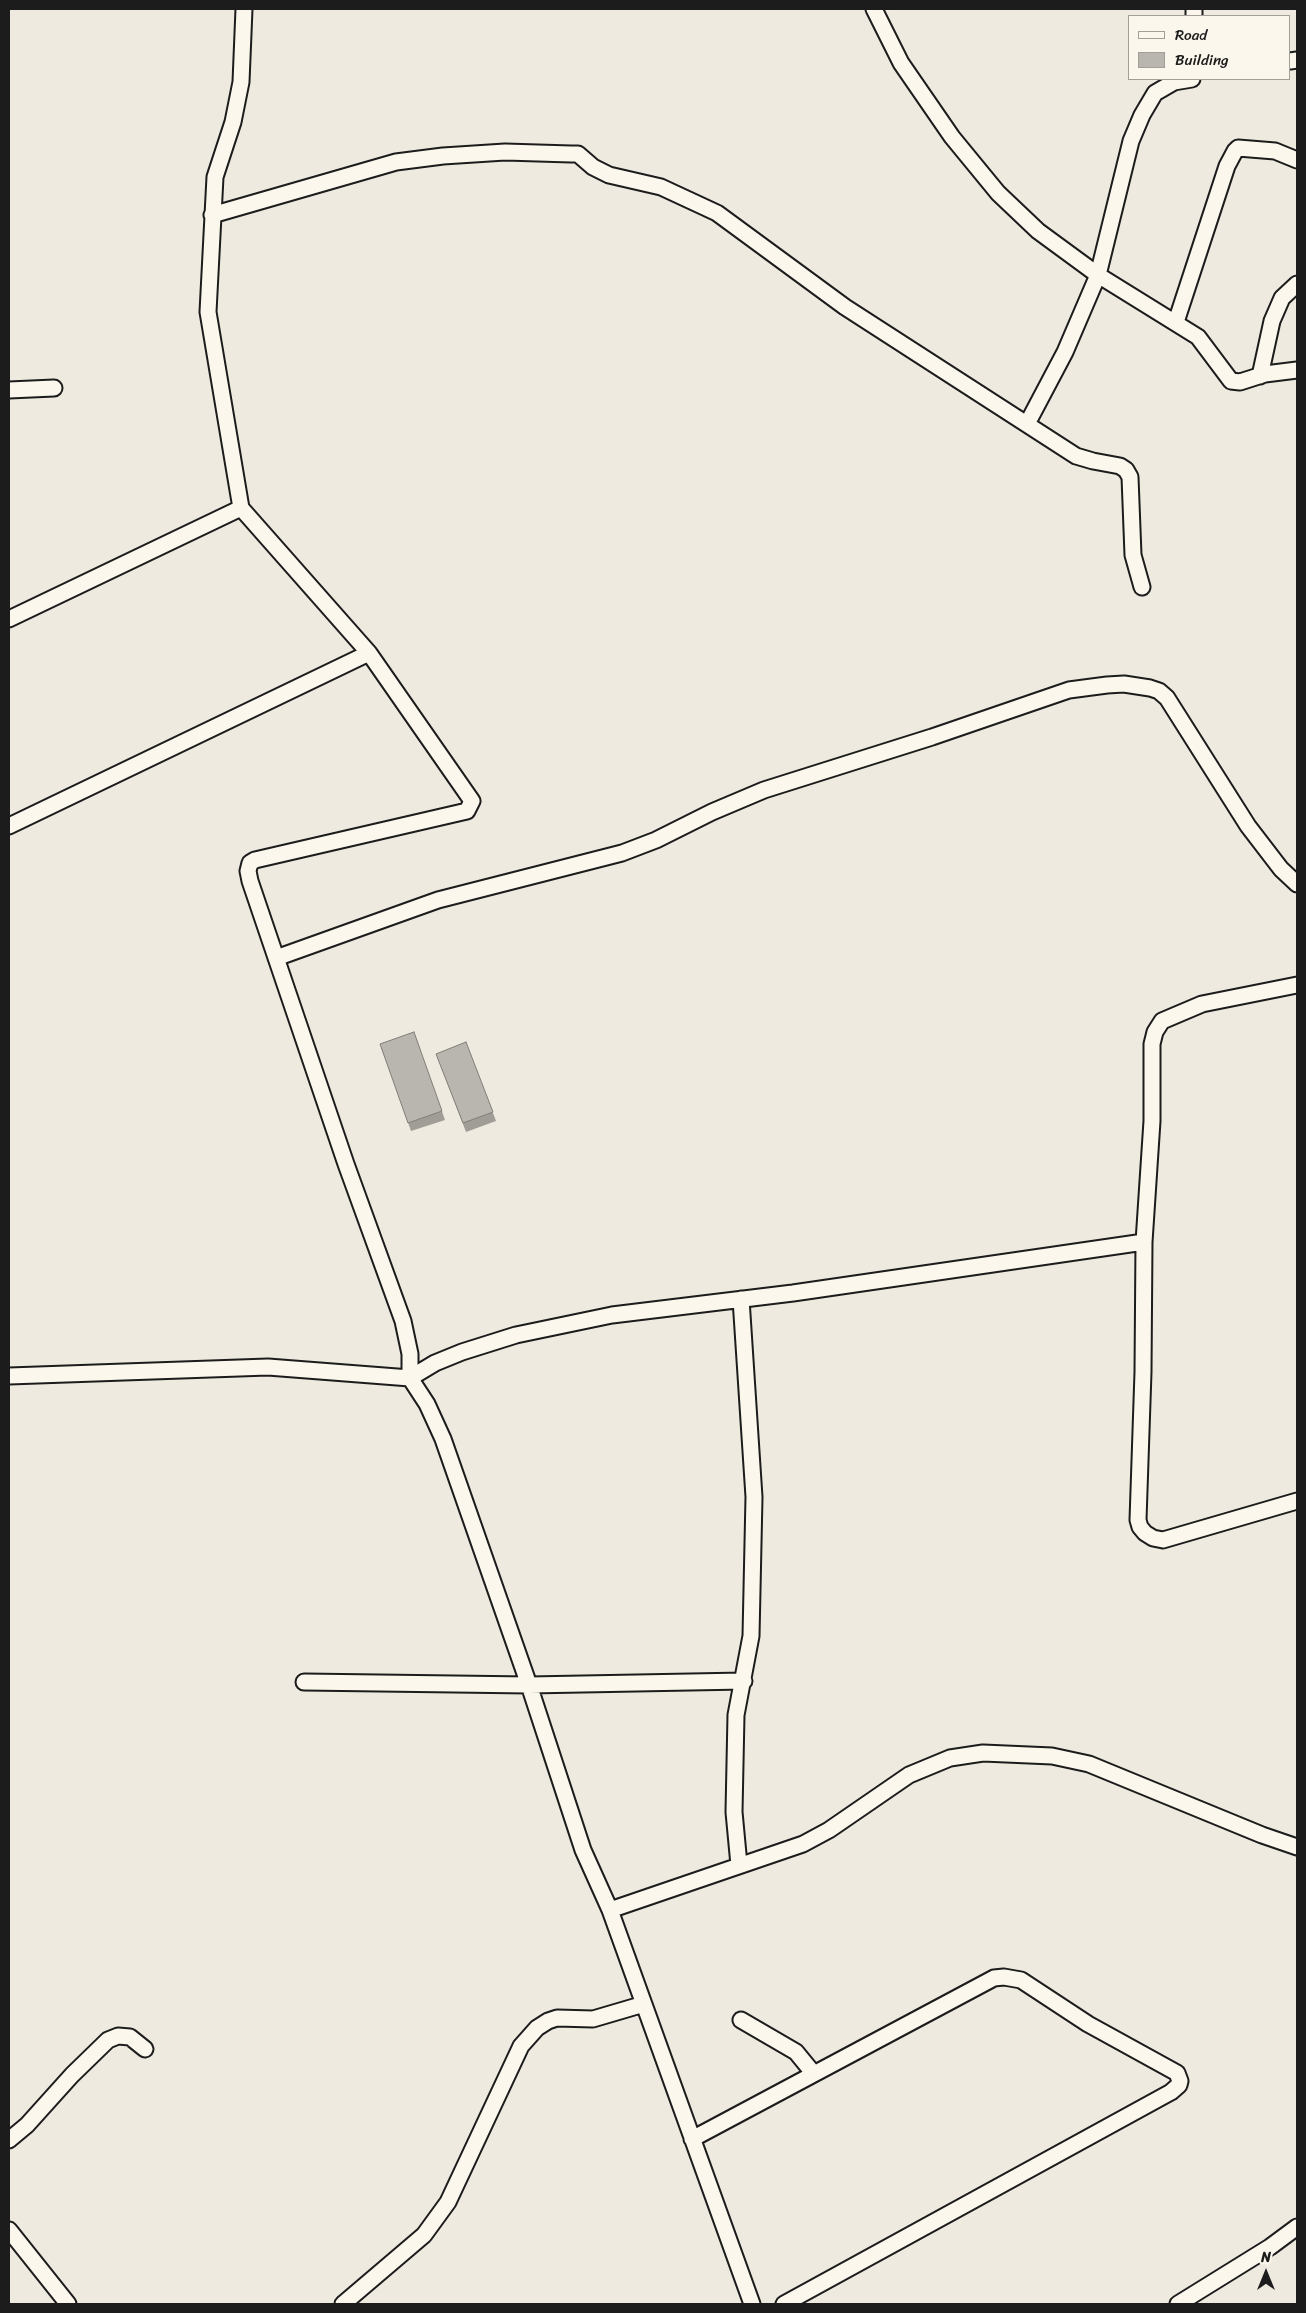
<!DOCTYPE html>
<html>
<head>
<meta charset="utf-8">
<style>
	body { margin:0 }
	#map { position:relative; width:1306px; height:2313px; overflow:hidden; background:#eeeadf; font-family:Sriracha,sans-serif }
	canvas { display:block }
	.frame { position:absolute; inset:0; border:10px solid #1c1c1c; pointer-events:none }
	.legend { position:absolute; left:1128px; top:15px; width:162px; height:65px; box-sizing:border-box; background:#fbf7ec; border:1px solid #a29f99; margin:0; padding:6px 9px; list-style:none; font-size:15px; color:#1c1c1c }
	.legend li { display:flex; align-items:center; gap:10px; height:25px }
	.legend b { width:25px; border:1px solid #a29f99 }
	.north { position:absolute; left:1241px; top:2248px; width:50px; height:50px; -webkit-text-stroke:4px #fbf7ec; paint-order:stroke; rotate:0deg; font-size:14px; font-weight:700; line-height:20px; text-align:center; color:#1c1c1c }
	.north::after { content:''; display:block; margin:auto; width:18px; height:22px; background:#1c1c1c; clip-path:polygon(50% 0,100% 100%,50% 72%,0 100%) }
</style>
</head>
<body>
<div id="map">
<canvas width="1306" height="2313"></canvas>
<div class="frame"></div>
<ul class="legend">
<li><b style="height:6px;background:#fbf7ec"></b>Road</li>
<li><b style="height:14px;background:#b9b6af"></b>Building</li>
</ul>
<div class="north">N</div>
</div>
<script>
const context = document.querySelector('canvas').getContext('2d');
context.lineJoin = 'round';
const shape = rows => new Path2D(rows.map(r => 'M' + r).join(''));
function trace(path, color, width, dash) { context.strokeStyle = color; context.lineWidth = width; context.lineCap = dash ? 'butt' : 'round'; context.setLineDash(dash || []); context.stroke(path); }
function paint(path, color) { context.fillStyle = color; context.fill(path, 'evenodd'); }
const minor = shape([
	[244,9,241,82,233,122,215,177,208,312,241,508,369,653,472,801,467,811,255,860,250,863,248,871,250,881,346,1164,403,1321,410,1354,410,1378,427,1404,443,1439,529,1685,583,1850,610,1910,752,2304],
	[874,9,901,63,952,137,998,193,1038,231,1098,275,1198,337,1231,381,1240,382,1265,374,1297,370],
	[1194,9,1194,16],
	[1290,61,1297,60],
	[212,215,396,162,443,156,505,152,571,154,578,154,593,167,609,175,661,187,717,213,845,307,1076,456,1093,461,1120,466,1126,470,1130,477,1133,555,1142,587],
	[1176,322,1227,166,1235,151,1238,148,1275,151,1297,160],
	[1260,376,1272,321,1282,298,1297,284],
	[9,390,54,388],
	[1027,424,1065,352,1098,275,1131,141,1142,115,1155,93,1174,82,1192,79],
	[9,619,241,508],
	[9,826,369,653],
	[276,958,438,900,622,853,656,840,712,812,764,790,932,737,1069,690,1107,685,1124,684,1150,688,1159,691,1167,698,1248,826,1281,869,1297,884],
	[1297,985,1202,1004,1162,1021,1155,1032,1152,1044,1152,1121,1144,1242,1143,1372,1138,1520,1140,1527,1145,1533,1153,1538,1163,1540,1297,1501],
	[9,1376,268,1367,410,1378,435,1363,462,1352,516,1335,612,1315,793,1293,1144,1242],
	[304,1682,529,1685,744,1681],
	[739,1865,734,1812,736,1715,751,1636,754,1497,741,1299],
	[610,1910,803,1844,829,1830,909,1775,950,1758,983,1753,1052,1756,1089,1764,1262,1835,1297,1847],
	[741,2020,796,2052,814,2074],
	[692,2139,994,1978,1004,1977,1021,1980,1088,2024,1177,2073,1180,2081,1179,2085,1171,2092,784,2304],
	[9,2140,27,2125,72,2075,108,2040,118,2036,130,2037,145,2049],
	[9,2230,68,2304],
	[343,2304,424,2235,448,2202,521,2046,537,2028,548,2021,557,2018,593,2019,644,2004],
	[1178,2304,1270,2247,1297,2227]
]);
const wall = shape([
	[414,1032,445,1120,411,1131,380,1044],
	[466,1042,496,1121,466,1132,436,1054]
]);
const building = shape([
	[414,1032,442,1111,408,1123,380,1044,414,1032],
	[466,1042,493,1112,463,1123,436,1054,466,1042]
]);
trace(minor, '#1c1c1c', 19);
trace(minor, '#fbf7ec', 15);
paint(wall, '#9f9d96');
paint(building, '#b9b6af');
trace(building, '#827f7a', 1);
</script>
</body>
</html>
